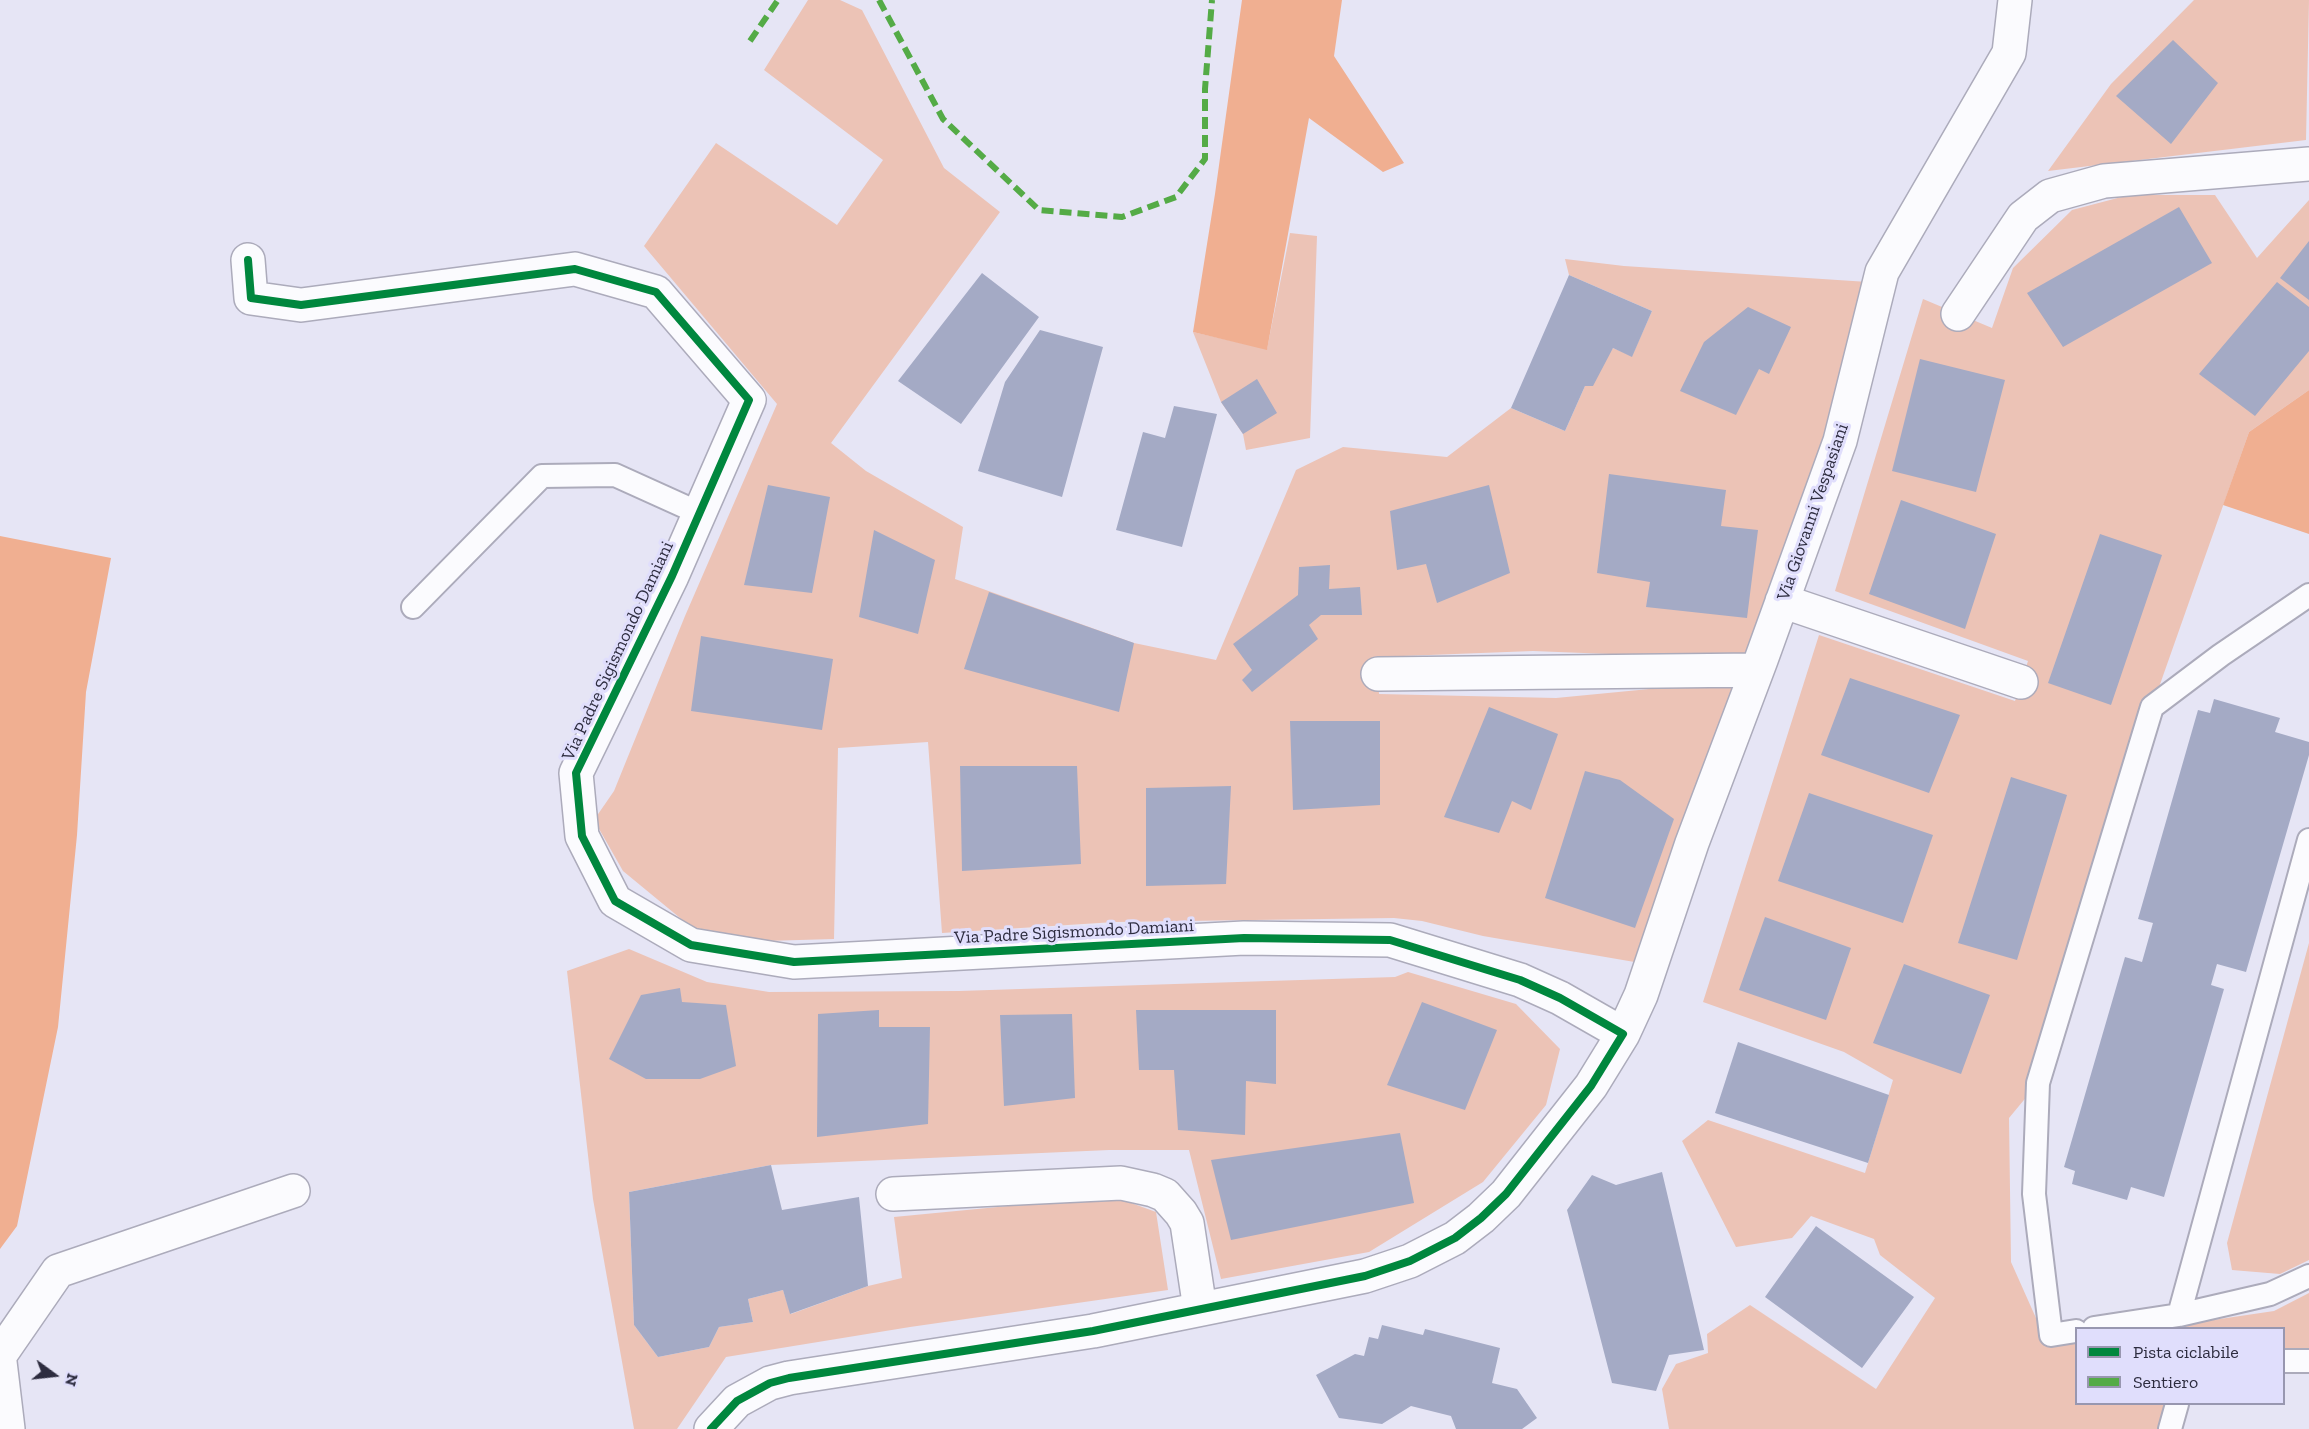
<!DOCTYPE html>
<html>
<head>
<meta charset="utf-8">
<style>
	body { margin:0 }
	#map { position:relative; width:2309px; height:1429px; overflow:hidden; background:#e6e5f5; font-family:"Zilla Slab",serif }
	canvas { display:block }
	.legend { position:absolute; left:2075px; top:1327px; width:210px; height:78px; box-sizing:border-box; background:#e0defc; border:2px solid #9897b0; margin:0; padding:8px 10px; list-style:none; font-size:18px; color:#2d2c3f }
	.legend li { display:flex; align-items:center; gap:12px; height:30px }
	.legend b { width:30px; border:2px solid #9897b0 }
	.north { position:absolute; left:24px; top:1345px; width:60px; height:60px; -webkit-text-stroke:4px #e0defc; paint-order:stroke; rotate:105deg; font-size:16px; font-weight:700; line-height:24px; text-align:center; color:#2d2c3f }
	.north::after { content:''; display:block; margin:auto; width:21px; height:27px; background:#2d2c3f; clip-path:polygon(50% 0,100% 100%,50% 72%,0 100%) }
</style>
</head>
<body>
<div id="map">
<canvas width="2309" height="1429"></canvas>
<ul class="legend">
<li><b style="height:8px;background:#00873e"></b>Pista ciclabile</li>
<li><b style="height:8px;background:#54ab46"></b>Sentiero</li>
</ul>
<div class="north">N</div>
</div>
<script>
const context = document.querySelector('canvas').getContext('2d');
context.lineJoin = 'round';
function paint(path, color) { context.fillStyle = color; context.fill(path, 'evenodd'); }
const shape = rows => new Path2D(rows.map(r => 'M' + r).join(''));
function trace(path, color, width, dash) { context.strokeStyle = color; context.lineWidth = width; context.lineCap = dash ? 'butt' : 'round'; context.setLineDash(dash || []); context.stroke(path); }
function drawText(font, color, halo, rows, align = 'center') {
  context.font = font + ' "Zilla Slab",serif'; context.lineWidth = 6; context.setLineDash([]); context.textBaseline = 'middle'; context.strokeStyle = halo; context.fillStyle = color; for (const [text, x, y, turn = 0] of rows) {
    context.save(); context.translate(x, y); context.rotate((+turn || 0) * Math.PI / 180); context.textAlign = isNaN(turn) ? turn : align; if (halo) context.strokeText(text, 0, 0); context.fillText(text, 0, 0); context.restore();
  }
}
const green = shape([
	[808,0,840,0,862,10,944,168,1000,212,831,443,866,471,963,527,955,579,1134,643,1216,660,1296,470,1343,447,1447,457,1511,408,1565,431,1585,386,1613,348,1632,356,1652,311,1569,275,1565,259,1624,266,1868,282,1761,660,1533,651,1377,657,1379,694,1556,698,1753,679,1652,965,1483,936,1422,921,1394,918,1115,922,942,933,928,742,838,748,834,939,765,941,691,927,623,871,594,820,614,791,685,616,777,404,644,246,716,143,837,225,883,160,764,70],
	[2194,0,2309,0,2306,140,2048,171,2111,84],
	[2129,195,2215,195,2257,258,2309,200,2309,390,2249,432,2152,707,2038,1083,2009,1118,2011,1262,2048,1345,2076,1341,2076,1404,2177,1404,2170,1429,1669,1429,1662,1389,1676,1364,1708,1353,1707,1334,1750,1305,1876,1389,1935,1298,1880,1255,1874,1239,1811,1216,1792,1238,1736,1247,1682,1141,1708,1120,1865,1173,1893,1080,1844,1052,1703,1002,1819,635,2015,701,2028,661,1835,591,1923,299,1992,328,2013,268,2072,210],
	[1290,233,1317,236,1310,438,1246,450,1243,434,1221,402,1193,332,1267,349],
	[2309,943,2309,1260,2280,1274,2232,1270,2227,1243],
	[629,949,707,982,769,992,959,991,1112,986,1395,977,1408,972,1516,1004,1560,1049,1546,1105,1483,1182,1369,1252,1221,1279,1189,1150,1109,1150,771,1165,629,1192,634,1325,658,1357,709,1347,719,1327,753,1322,748,1299,783,1290,791,1314,868,1286,902,1278,894,1217,1112,1196,1156,1212,1168,1290,910,1327,726,1357,677,1429,634,1429,593,1199,567,971],
	[2309,1293,2309,1352,2284,1351,2284,1328,2159,1328,2274,1311]
]);
const forest = shape([
	[1242,0,1342,0,1334,56,1404,163,1383,172,1309,118,1267,350,1193,332,1215,194],
	[2309,390,2309,534,2223,505,2249,432],
	[0,536,111,558,86,692,77,835,58,1027,17,1226,0,1249]
]);
const building = shape([
	[2173,40,2218,83,2171,144,2116,96],
	[2179,207,2212,263,2063,347,2027,293],
	[2309,241,2309,300,2280,278],
	[982,273,1039,317,961,424,898,381],
	[1569,275,1652,311,1632,357,1613,348,1593,386,1585,386,1565,431,1511,408],
	[2277,282,2309,307,2309,351,2255,416,2199,374],
	[1748,307,1791,327,1769,374,1759,369,1736,415,1680,391,1704,342],
	[1040,330,1103,347,1062,497,978,471,1005,382],
	[1920,359,2005,380,1976,492,1892,471],
	[1257,379,1277,413,1243,434,1221,402],
	[1174,406,1217,414,1182,547,1116,530,1143,432,1165,438],
	[1609,474,1726,490,1721,526,1758,530,1747,618,1646,607,1650,582,1597,573],
	[768,485,830,497,812,593,744,585],
	[1489,485,1510,573,1437,603,1426,564,1397,570,1390,511],
	[1901,500,1996,534,1965,629,1869,594],
	[874,530,935,560,918,634,859,617],
	[2100,534,2162,555,2111,705,2048,683],
	[1330,565,1329,589,1360,587,1362,615,1321,615,1309,625,1318,639,1252,692,1242,680,1252,670,1233,644,1298,595,1299,567],
	[989,592,1134,643,1119,712,964,669],
	[701,636,833,659,822,730,691,711],
	[1850,678,1960,715,1929,793,1821,755],
	[2214,699,2280,718,2275,732,2309,742,2309,755,2246,972,2217,964,2211,985,2224,989,2164,1197,2131,1187,2127,1200,2072,1184,2075,1171,2064,1167,2125,957,2142,962,2153,923,2138,919,2198,710,2210,713],
	[1489,707,1558,734,1531,810,1512,801,1499,833,1444,817],
	[1290,721,1380,721,1380,805,1293,810],
	[960,766,1077,766,1081,864,962,871],
	[1585,771,1620,780,1674,819,1635,928,1545,898],
	[2011,777,2067,795,2017,960,1958,943],
	[1231,786,1226,884,1146,886,1146,788],
	[1809,793,1933,835,1903,923,1778,881],
	[1765,917,1851,948,1826,1020,1739,990],
	[1904,964,1990,995,1961,1074,1873,1043],
	[680,988,682,1002,726,1005,736,1066,700,1079,646,1079,609,1059,641,995],
	[1422,1002,1497,1030,1465,1110,1387,1085],
	[879,1010,879,1027,930,1027,928,1124,817,1137,818,1014],
	[1136,1010,1276,1010,1276,1084,1246,1081,1245,1135,1178,1130,1174,1070,1139,1070],
	[1072,1014,1075,1098,1004,1106,1000,1015],
	[1738,1042,1889,1095,1868,1163,1715,1113],
	[1400,1133,1414,1203,1231,1240,1211,1160],
	[771,1165,782,1210,859,1197,868,1286,790,1314,783,1290,748,1299,753,1322,719,1327,709,1347,658,1357,634,1325,629,1192],
	[1662,1172,1704,1350,1669,1355,1656,1391,1612,1383,1567,1210,1592,1175,1616,1185],
	[1816,1226,1914,1297,1862,1368,1765,1297],
	[1382,1325,1423,1335,1425,1329,1500,1348,1492,1383,1517,1389,1537,1418,1522,1429,1456,1429,1451,1416,1411,1406,1382,1424,1339,1418,1316,1375,1355,1354,1364,1356,1369,1337,1378,1339]
]);
const lane = shape([
	[413,607,542,476,615,475,699,513],
	[2179,1315,2309,840],
	[2094,1328,2179,1315,2270,1294,2309,1276],
	[2076,1331,2051,1335,2034,1194,2038,1083,2152,707,2221,655,2309,595],
	[2284,1361,2309,1361],
	[2170,1429,2177,1404]
]);
const street = shape([
	[248,260,251,298,301,305,575,269,656,292,749,400,672,576,576,773,582,836,615,901,691,945,794,962,1244,938,1390,940,1520,980,1560,998,1623,1034,1591,1086,1506,1194,1481,1218,1455,1238,1410,1261,1365,1276,1093,1331,789,1378,770,1383,737,1401,711,1429],
	[1958,314,2023,217,2050,196,2104,181,2309,164],
	[1782,601,2021,682],
	[1378,674,1757,670],
	[1623,1034,1641,995,1692,843,1761,660,1840,441,1882,272,2009,53,2015,0],
	[893,1194,1121,1183,1153,1190,1165,1195,1181,1213,1187,1223,1200,1309],
	[0,1355,58,1271,293,1191],
	[0,1362,8,1429]
]);
const quiet = shape([
	[879,0,943,119,1039,210,1122,217,1176,197,1205,159,1205,89,1212,0],
	[750,41,778,0]
]);
const cycleway = shape([
	[248,260,251,298,301,305,575,269,656,292,749,400,672,576,576,773,582,836,615,901,691,945,794,962,1244,938,1390,940,1520,980,1560,998,1623,1034,1591,1086,1506,1194,1481,1218,1455,1238,1410,1261,1365,1276,1093,1331,789,1378,770,1383,737,1401,711,1429]
]);
const streetNames = [
	["Via Giovanni Vespasiani",1813,512,-71],
	["Via Padre Sigismondo Damiani",618,651,-65],
	["Via Padre Sigismondo Damiani",1074,932,-3]
];
paint(green, '#ecc3b6');
paint(forest, '#f0af91');
paint(building, '#a4aac5');
trace(lane, '#acabbb', 26);
trace(street, '#acabbb', 36);
trace(lane, '#fbfbfe', 22);
trace(street, '#fbfbfe', 33);
trace(quiet, '#54ab46', 6, [12, 6]);
trace(cycleway, '#00873e', 8);
drawText('18px', '#2d2c3f', '#e0defc', streetNames);
</script>
</body>
</html>
